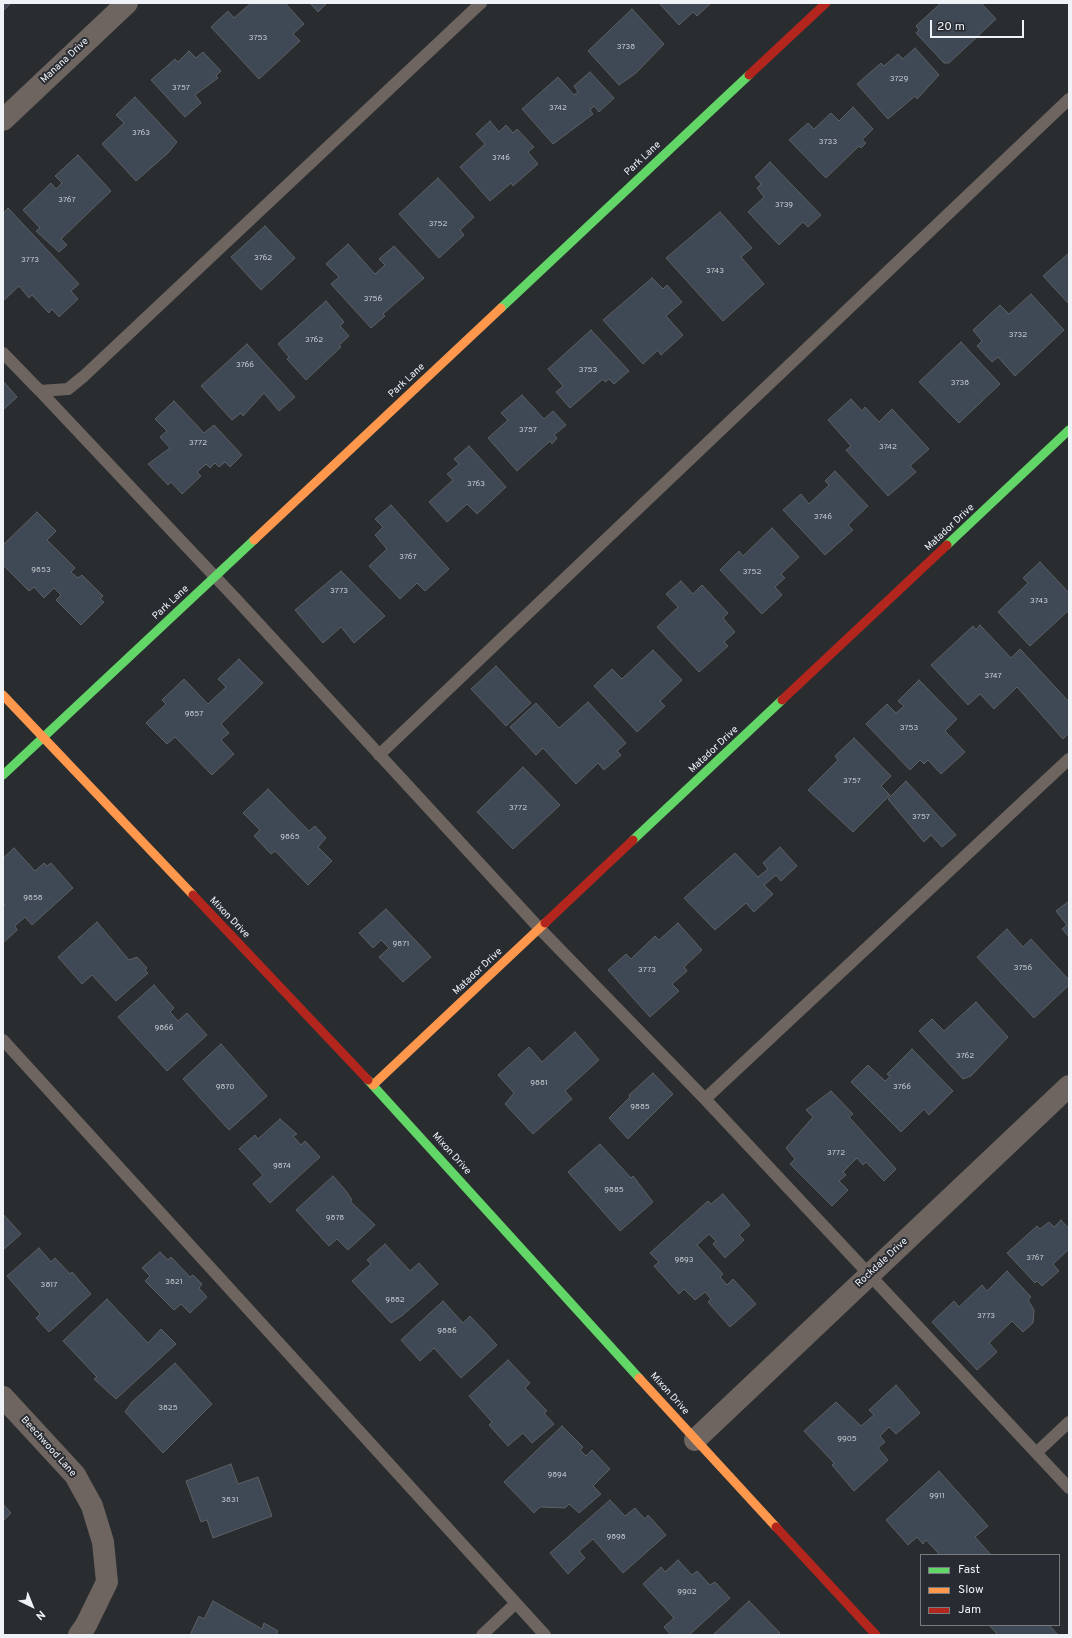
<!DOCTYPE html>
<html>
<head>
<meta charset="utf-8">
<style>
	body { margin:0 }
	#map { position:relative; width:1072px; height:1638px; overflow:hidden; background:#2a2d30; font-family:Overpass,sans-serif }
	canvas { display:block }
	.frame { position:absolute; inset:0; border:4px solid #eff2f6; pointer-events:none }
	.legend { position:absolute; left:920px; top:1554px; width:140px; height:72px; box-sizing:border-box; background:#282c32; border:1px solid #787b80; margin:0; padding:5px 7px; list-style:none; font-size:12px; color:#eff2f6 }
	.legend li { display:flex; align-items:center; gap:8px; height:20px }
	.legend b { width:20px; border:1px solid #787b80 }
	.north { position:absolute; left:12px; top:1586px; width:40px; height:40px; -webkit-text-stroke:3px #282c32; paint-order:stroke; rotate:137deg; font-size:11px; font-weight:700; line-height:16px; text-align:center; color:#eff2f6 }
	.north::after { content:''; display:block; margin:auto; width:14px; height:18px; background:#eff2f6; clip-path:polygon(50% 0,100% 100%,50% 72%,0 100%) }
	.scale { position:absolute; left:930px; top:20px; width:94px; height:18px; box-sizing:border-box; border:2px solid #eff2f6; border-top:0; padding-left:5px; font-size:12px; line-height:14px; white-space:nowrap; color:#eff2f6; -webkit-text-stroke:3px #282c32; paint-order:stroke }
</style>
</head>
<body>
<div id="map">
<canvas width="1072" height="1638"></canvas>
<div class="frame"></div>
<ul class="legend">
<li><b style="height:5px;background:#63d668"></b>Fast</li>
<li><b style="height:5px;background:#ff974d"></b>Slow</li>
<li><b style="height:5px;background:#b3261e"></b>Jam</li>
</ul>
<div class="north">N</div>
<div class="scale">20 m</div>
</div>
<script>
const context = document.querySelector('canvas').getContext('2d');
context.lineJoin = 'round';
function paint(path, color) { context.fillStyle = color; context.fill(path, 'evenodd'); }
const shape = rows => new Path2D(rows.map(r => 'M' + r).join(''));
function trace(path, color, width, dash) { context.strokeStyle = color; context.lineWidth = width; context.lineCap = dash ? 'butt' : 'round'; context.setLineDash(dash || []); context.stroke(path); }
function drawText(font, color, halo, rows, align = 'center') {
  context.font = font + ' Overpass,sans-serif'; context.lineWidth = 4; context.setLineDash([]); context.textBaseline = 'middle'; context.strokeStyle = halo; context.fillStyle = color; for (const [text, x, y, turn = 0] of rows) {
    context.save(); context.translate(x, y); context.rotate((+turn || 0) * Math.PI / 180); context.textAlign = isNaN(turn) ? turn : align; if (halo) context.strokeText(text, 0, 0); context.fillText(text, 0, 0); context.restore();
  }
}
const building = shape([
	[3,3,11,3,3,11,3,3],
	[251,3,285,3,304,24,293,34,300,41,259,79,211,27,228,11,234,18,251,3],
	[310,3,327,3,318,12,310,3],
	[659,3,711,3,697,16,693,12,679,25,659,3],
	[941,3,981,3,996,19,949,63,944,63,916,33,919,30,916,26,941,3],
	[632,9,664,44,636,73,619,85,588,51,632,9],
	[915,48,939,75,917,99,915,96,888,119,857,84,881,63,884,66,898,54,903,59,915,48],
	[189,51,196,58,203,52,221,71,216,76,218,78,195,95,201,103,185,117,151,80,175,59,178,62,189,51],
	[590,72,614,98,599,112,594,106,590,110,593,114,553,144,522,109,558,77,574,95,578,92,574,86,590,72],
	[135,97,177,142,168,153,136,181,102,144,124,123,116,115,135,97],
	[853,107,873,129,862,140,866,143,861,148,859,146,826,178,789,140,808,123,814,129,831,113,839,121,853,107],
	[490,121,499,132,506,125,513,133,517,129,534,147,528,152,538,164,513,186,511,183,490,201,460,167,485,144,476,134,490,121],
	[78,155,111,191,61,239,67,245,59,252,36,231,40,228,23,210,51,183,56,189,62,183,55,176,78,155],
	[770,162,821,215,808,227,803,222,779,245,748,212,764,197,757,188,761,184,755,177,770,162],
	[438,178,474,217,460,230,464,235,439,258,399,214,438,178],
	[8,208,79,284,71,291,78,299,59,317,52,309,49,313,32,295,29,298,19,286,3,301,3,214,8,208],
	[720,212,752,248,741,257,764,284,723,321,666,258,720,212],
	[265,226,295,258,261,290,231,257,265,226],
	[348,244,375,274,385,265,379,259,394,246,424,278,383,314,385,316,371,328,331,284,339,277,326,264,348,244],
	[1069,253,1069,304,1043,276,1069,253],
	[652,278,663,289,667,285,682,302,666,316,683,335,661,355,658,350,643,364,603,320,652,278],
	[1031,294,1064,330,1015,376,998,357,992,362,977,346,982,341,973,330,1000,305,1009,314,1031,294],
	[326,301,344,322,340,326,349,336,339,345,341,347,306,380,287,359,289,357,278,344,326,301],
	[591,330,629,371,614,384,609,379,605,382,603,379,570,408,556,392,563,386,548,369,591,330],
	[961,342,1000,384,959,423,919,382,961,342],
	[247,344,295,397,279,411,264,393,243,416,241,413,232,420,201,386,247,344],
	[3,381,17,397,3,410,3,381],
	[522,395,544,419,553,411,566,425,554,435,557,438,552,444,550,441,517,471,488,438,508,420,501,413,522,395],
	[851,399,862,411,865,407,879,422,892,409,929,449,910,466,916,472,888,496,846,450,851,446,828,420,851,399],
	[174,401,204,433,214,425,242,455,230,467,225,462,219,467,215,463,210,468,206,464,197,472,201,476,182,494,171,482,168,485,148,464,170,448,160,437,167,431,155,419,174,401],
	[469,446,506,487,477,514,467,504,447,522,429,502,453,480,447,474,459,464,454,459,469,446],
	[835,471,868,506,848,525,853,530,825,555,783,510,801,494,809,504,829,485,825,481,835,471],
	[391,505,449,569,425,591,417,583,400,599,369,566,387,549,375,535,383,527,375,519,391,505],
	[37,512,56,531,47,540,75,568,71,572,78,578,82,575,103,596,100,599,104,602,81,625,56,600,61,595,54,588,44,598,34,587,29,591,3,565,3,545,37,512],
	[772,528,799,557,781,574,785,578,775,587,782,595,762,614,720,570,739,551,743,556,772,528],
	[1040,562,1069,593,1069,610,1030,646,998,612,1028,583,1023,578,1040,562],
	[341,571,385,616,354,643,341,627,323,643,295,610,341,571],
	[681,581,693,594,702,585,728,613,723,618,735,632,724,642,728,646,699,672,657,627,678,607,666,594,681,581],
	[980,625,1011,658,1020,649,1069,702,1069,733,1063,739,1017,687,994,709,980,694,968,705,931,665,973,626,976,630,980,625],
	[653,650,682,680,660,701,665,706,637,732,594,686,612,669,622,679,653,650],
	[239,659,263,683,221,724,229,733,221,740,234,754,212,775,175,737,167,744,146,723,166,704,162,700,184,679,208,704,226,687,218,679,239,659],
	[496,666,531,703,506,726,471,689,496,666],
	[919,680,957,719,945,731,965,752,941,774,928,760,924,764,920,760,910,770,866,724,887,704,896,713,904,706,898,701,919,680],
	[588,702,626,743,617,751,621,755,604,770,598,763,576,784,543,748,536,755,510,727,536,703,559,728,588,702],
	[854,738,891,776,881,786,890,795,853,832,808,790,838,760,835,756,854,738],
	[523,767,560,805,513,849,477,812,523,767],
	[906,781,956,835,942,847,931,835,924,842,888,799,906,781],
	[268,789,309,831,315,826,326,838,318,847,332,861,308,885,275,851,271,854,254,836,260,830,243,813,268,789],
	[780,847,797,866,781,881,776,875,764,885,773,894,754,912,746,903,715,930,684,898,735,853,758,877,768,869,763,863,780,847],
	[14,848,35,871,44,863,47,866,51,863,73,888,32,925,25,917,15,926,17,930,3,943,3,907,5,905,3,903,3,893,4,891,3,890,3,858,14,848],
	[1069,901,1069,937,1062,929,1067,925,1056,911,1069,901],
	[386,909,431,957,403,982,379,957,389,948,381,940,373,948,359,933,386,909],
	[97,922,129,960,137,957,147,968,145,970,148,973,116,1001,92,975,82,984,58,957,97,922],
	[678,923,702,950,684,967,687,971,672,984,679,991,650,1017,608,970,626,954,631,959,655,936,659,940,678,923],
	[1007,929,1023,947,1031,939,1069,980,1069,985,1034,1018,977,957,1007,929],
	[154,985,174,1008,170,1012,178,1021,187,1013,207,1035,167,1071,118,1017,154,985],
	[976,1002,1008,1037,971,1076,963,1079,919,1031,932,1019,944,1031,976,1002],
	[575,1032,599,1060,565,1091,572,1099,533,1134,505,1104,514,1093,498,1075,529,1047,542,1062,575,1032],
	[221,1044,267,1096,229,1130,183,1079,221,1044],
	[912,1049,953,1091,929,1115,924,1109,901,1132,851,1082,868,1065,885,1081,890,1077,887,1074,912,1049],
	[653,1073,673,1094,628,1139,609,1118,630,1097,629,1095,653,1073],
	[831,1091,853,1114,849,1117,896,1169,884,1181,866,1162,863,1165,857,1158,843,1172,846,1175,839,1181,848,1190,832,1206,790,1164,795,1159,786,1148,813,1117,806,1110,831,1091],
	[280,1119,297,1134,293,1136,301,1145,305,1141,320,1157,270,1203,253,1184,263,1175,239,1149,255,1135,258,1139,280,1119],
	[600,1144,631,1178,633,1176,653,1202,620,1231,568,1172,600,1144],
	[333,1176,346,1191,352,1200,350,1201,375,1225,348,1250,337,1239,329,1246,296,1210,333,1176],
	[723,1194,750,1225,739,1235,744,1240,725,1258,713,1244,716,1241,709,1234,697,1245,723,1274,720,1277,727,1285,733,1279,756,1304,730,1327,708,1302,711,1299,705,1292,695,1300,684,1289,679,1294,654,1266,659,1262,650,1253,708,1201,711,1204,723,1194],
	[3,1214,21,1234,3,1250,3,1214],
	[1061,1220,1069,1229,1069,1249,1053,1264,1059,1271,1042,1286,1037,1281,1035,1283,1007,1253,1037,1226,1040,1229,1049,1222,1054,1227,1061,1220],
	[385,1244,410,1271,419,1263,438,1284,403,1315,391,1323,352,1281,371,1264,367,1260,385,1244],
	[39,1248,51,1262,55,1258,70,1274,72,1272,91,1294,49,1332,36,1318,40,1314,7,1276,39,1248],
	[160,1252,168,1260,171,1257,190,1277,193,1275,202,1284,199,1288,207,1297,190,1313,181,1304,174,1310,145,1281,150,1276,142,1268,160,1252],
	[1007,1271,1031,1297,1028,1300,1034,1310,1033,1323,1023,1332,1012,1321,989,1343,997,1352,977,1370,932,1322,954,1301,959,1307,982,1285,987,1291,1007,1271],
	[107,1299,148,1343,161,1329,176,1344,116,1399,94,1379,97,1377,63,1341,107,1299],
	[443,1301,463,1323,470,1316,497,1345,461,1378,434,1348,420,1361,401,1340,443,1301],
	[508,1360,530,1383,525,1388,547,1411,544,1413,554,1424,532,1443,523,1433,508,1446,489,1425,492,1422,469,1396,508,1360],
	[175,1363,212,1404,163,1453,125,1412,132,1402,175,1363],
	[896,1385,920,1413,896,1434,889,1427,880,1436,885,1442,878,1448,888,1460,854,1491,832,1465,834,1463,804,1431,836,1402,861,1426,874,1415,869,1410,896,1385],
	[562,1426,583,1447,580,1450,586,1456,592,1450,610,1469,593,1486,601,1494,579,1513,569,1504,565,1508,540,1507,534,1513,504,1482,562,1426],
	[231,1464,238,1484,258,1477,272,1516,213,1538,207,1520,201,1522,186,1481,231,1464],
	[939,1471,988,1526,975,1537,991,1555,940,1555,926,1540,923,1544,917,1537,908,1545,886,1520,939,1471],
	[610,1500,625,1516,635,1508,645,1519,648,1515,666,1535,623,1573,593,1539,579,1551,585,1558,568,1574,550,1553,610,1500],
	[3,1504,11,1513,3,1521,3,1504],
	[678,1560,692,1575,697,1571,710,1585,715,1582,730,1598,689,1635,671,1635,664,1627,674,1618,643,1584,661,1567,665,1572,678,1560],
	[213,1601,262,1629,264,1623,278,1631,276,1635,190,1635,199,1616,204,1619,213,1601],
	[749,1601,780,1633,778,1635,713,1635,749,1601],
	[989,1625,1049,1625,1058,1635,998,1635,989,1625]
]);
const lane = shape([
	[3,353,40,391,68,389,84,376,481,3],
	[40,391,236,599,540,929,705,1099,1069,1488],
	[379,755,1069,99],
	[3,1040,545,1635],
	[705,1099,1069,759],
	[1036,1453,1069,1422],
	[482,1635,516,1603]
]);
const street = shape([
	[3,120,127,3],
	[3,1397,75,1475,92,1506,103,1542,107,1582,86,1625,79,1635],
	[695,1440,1069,1086]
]);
const fast = shape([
	[501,308,749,75],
	[947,545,1069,430],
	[3,775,254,540],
	[633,840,782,700],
	[368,1080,639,1378]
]);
const slow = shape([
	[254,540,501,308],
	[3,695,193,895],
	[373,1085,545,923],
	[639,1378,776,1527]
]);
const jam = shape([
	[749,75,826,3],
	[782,700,947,545],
	[193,895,368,1080],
	[545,923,633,840],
	[776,1527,876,1635]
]);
const numberNames = [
	["3753",258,38],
	["3738",626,47],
	["3729",899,79],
	["3757",181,88],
	["3742",558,108],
	["3763",141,133],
	["3733",828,142],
	["3746",501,158],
	["3767",67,200],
	["3739",784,205],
	["3752",438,224],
	["3762",263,258],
	["3773",30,260],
	["3743",715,271],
	["3756",373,299],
	["3732",1018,335],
	["3762",314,340],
	["3766",245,365],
	["3753",588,370],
	["3738",960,383],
	["3757",528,430],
	["3772",198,443],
	["3742",888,447],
	["3763",476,484],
	["3746",823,517],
	["3767",408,557],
	["9853",41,570],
	["3752",752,572],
	["3773",339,591],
	["3743",1039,601],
	["3747",993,676],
	["9857",194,714],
	["3753",909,728],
	["3757",852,781],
	["3772",518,808],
	["3757",921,817],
	["9865",290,837],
	["9858",33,898],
	["9871",401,944],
	["3756",1023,968],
	["3773",647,970],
	["9866",164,1028],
	["3762",965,1056],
	["9881",539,1083],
	["9870",225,1087],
	["3766",902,1087],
	["9885",640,1107],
	["3772",836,1153],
	["9874",282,1166],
	["9885",614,1190],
	["9878",335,1218],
	["3767",1035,1258],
	["9893",684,1260],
	["3821",174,1282],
	["3817",49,1285],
	["9882",395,1300],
	["3773",986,1316],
	["9886",447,1331],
	["3825",168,1408],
	["9905",847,1439],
	["9894",557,1475],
	["9911",937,1496],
	["3831",230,1500],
	["9898",616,1537],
	["9902",687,1592]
];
const streetNames = [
	["Manana Drive",65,61,-43],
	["Park Lane",643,159,-43],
	["Park Lane",407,381,-43],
	["Matador Drive",950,528,-43],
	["Park Lane",171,603,-43],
	["Matador Drive",714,750,-43],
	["Mixon Drive",229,918,46],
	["Matador Drive",478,972,-43],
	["Mixon Drive",451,1154,48],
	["Rockdale Drive",882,1263,-43],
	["Mixon Drive",669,1394,48],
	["Beechwood Lane",48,1447,48]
];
paint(building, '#3f4955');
trace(building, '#5d6063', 1);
trace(lane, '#6e6560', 12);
trace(street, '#6e6560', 22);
trace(fast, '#63d668', 9);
trace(slow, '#ff974d', 9);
trace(jam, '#b3261e', 9);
drawText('8px', '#c3c8ce', null, numberNames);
drawText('10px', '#eff2f6', '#282c32', streetNames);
</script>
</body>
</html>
